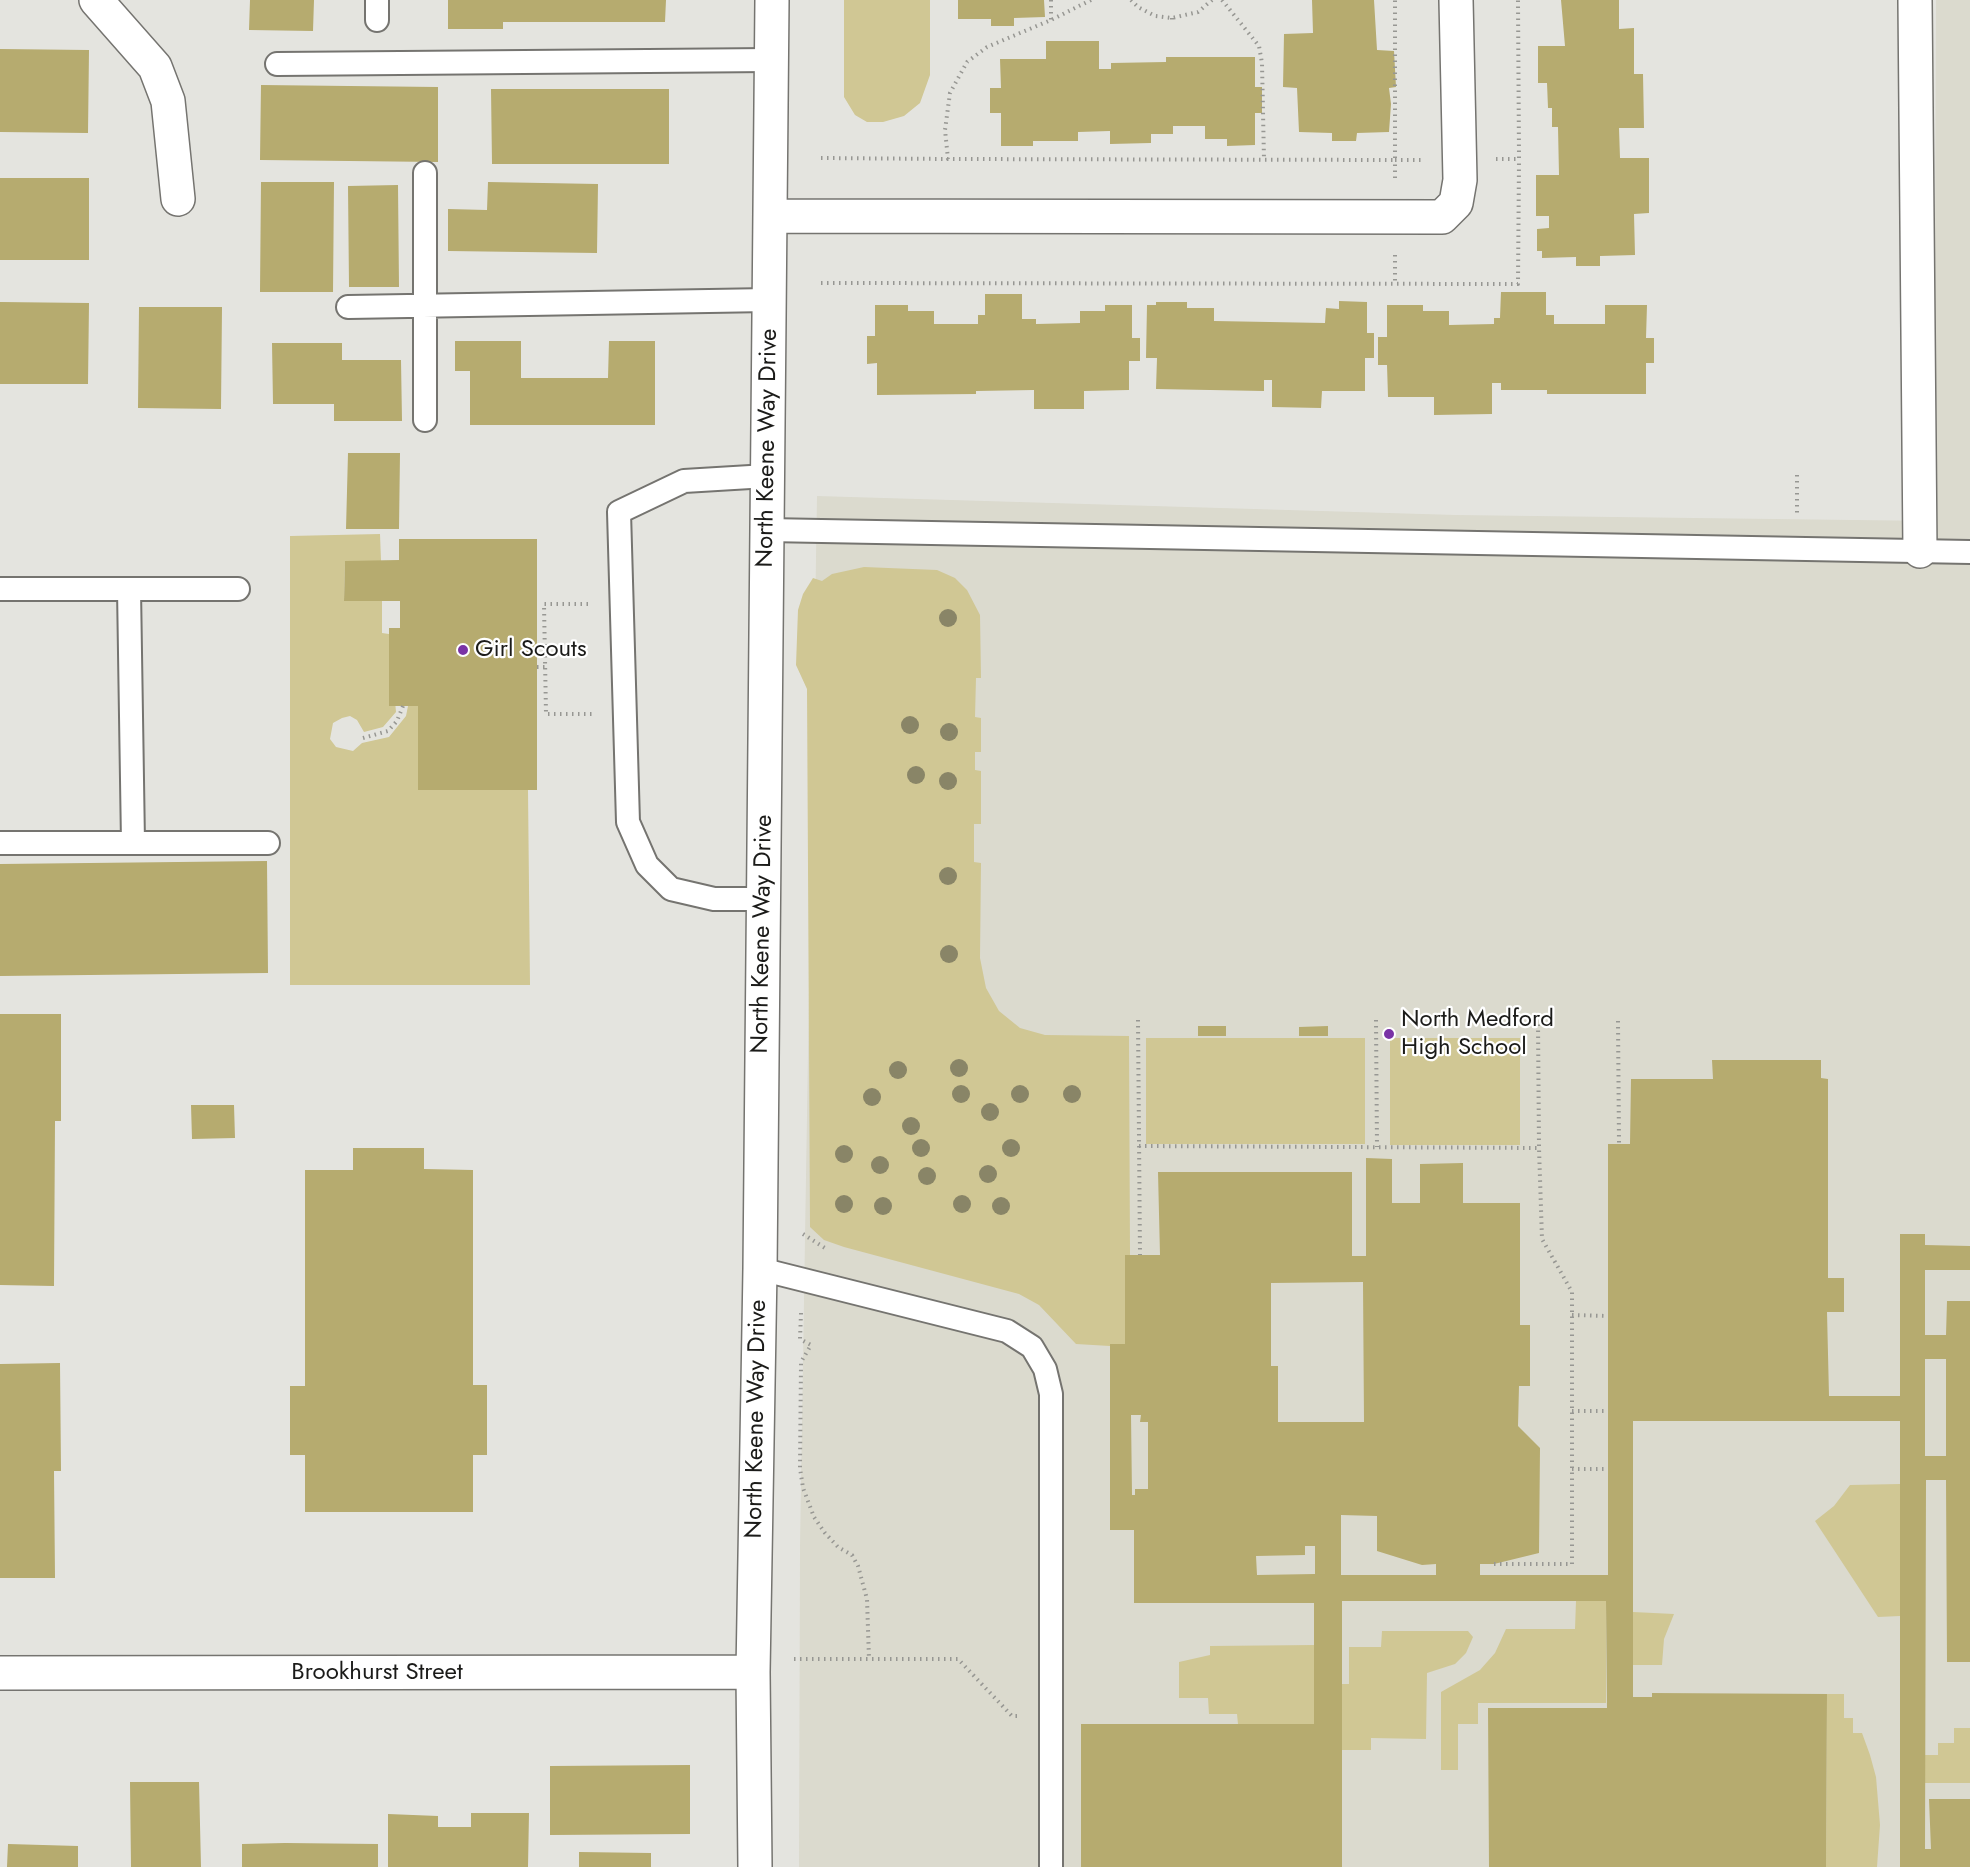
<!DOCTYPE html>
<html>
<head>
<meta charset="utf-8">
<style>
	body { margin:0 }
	canvas { display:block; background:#e4e4df }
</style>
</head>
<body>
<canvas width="1970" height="1867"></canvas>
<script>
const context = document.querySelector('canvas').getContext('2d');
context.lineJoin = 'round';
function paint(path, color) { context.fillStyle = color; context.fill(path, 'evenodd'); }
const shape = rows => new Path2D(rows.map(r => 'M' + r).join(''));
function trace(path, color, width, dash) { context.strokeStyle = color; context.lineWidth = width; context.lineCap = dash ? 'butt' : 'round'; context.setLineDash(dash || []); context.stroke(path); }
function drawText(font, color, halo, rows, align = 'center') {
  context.font = font + ' Jost,sans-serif'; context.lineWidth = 4.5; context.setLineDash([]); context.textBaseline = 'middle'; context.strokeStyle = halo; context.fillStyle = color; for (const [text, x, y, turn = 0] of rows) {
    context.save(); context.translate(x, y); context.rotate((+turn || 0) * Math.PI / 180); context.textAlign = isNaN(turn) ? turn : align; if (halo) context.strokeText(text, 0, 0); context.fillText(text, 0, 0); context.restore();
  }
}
const built = shape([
	[1936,0,1970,0,1970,1867,799,1867,800,1547,817,496,1456,515,1934,521]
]);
const green = shape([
	[844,0,930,0,930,75,920,103,904,116,883,122,867,122,855,115,844,97],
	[380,534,381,561,345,561,344,601,382,601,382,633,389,634,396,712,383,727,364,732,357,720,350,716,342,718,333,723,330,739,336,747,353,751,362,743,389,737,406,716,408,706,418,706,418,790,528,790,530,985,290,985,290,536],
	[864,567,937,570,955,578,967,590,980,615,981,678,976,678,975,717,981,718,981,752,975,752,975,770,981,771,981,824,974,824,974,862,981,863,980,958,986,988,999,1011,1020,1028,1045,1035,1129,1036,1130,1255,1125,1255,1125,1344,1110,1344,1110,1346,1076,1344,1039,1305,1019,1294,844,1247,824,1240,810,1227,807,689,796,665,798,610,803,594,813,578,822,581,832,574],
	[1146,1038,1365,1038,1365,1144,1146,1144],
	[1390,1038,1520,1038,1520,1145,1390,1145],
	[1900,1484,1900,1616,1878,1617,1815,1521,1834,1506,1850,1485],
	[1576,1601,1606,1601,1606,1703,1478,1703,1478,1724,1458,1724,1458,1770,1441,1770,1441,1692,1480,1670,1495,1653,1506,1629,1575,1629],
	[1633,1612,1674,1614,1664,1639,1662,1665,1633,1665],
	[1382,1631,1468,1631,1473,1637,1466,1653,1455,1664,1427,1673,1426,1739,1371,1738,1371,1750,1342,1750,1342,1684,1349,1684,1349,1647,1381,1647],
	[1314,1645,1314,1724,1238,1724,1237,1714,1209,1714,1208,1698,1179,1698,1179,1662,1210,1655,1210,1646],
	[1827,1694,1844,1694,1844,1718,1853,1718,1853,1733,1862,1733,1870,1755,1876,1777,1880,1825,1877,1867,1826,1867],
	[1954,1728,1970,1728,1970,1783,1925,1783,1925,1755,1938,1755,1938,1743,1954,1743]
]);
const building = shape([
	[250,0,314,0,313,31,249,30],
	[448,0,666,0,665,22,503,22,503,29,448,29],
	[958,0,1044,0,1045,17,1014,18,1014,26,991,26,991,19,958,19],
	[1312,0,1374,0,1377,50,1394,51,1396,87,1389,88,1391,104,1389,132,1357,133,1356,141,1332,141,1332,133,1299,132,1297,88,1283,87,1284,34,1313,33],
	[1561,0,1619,0,1619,29,1634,28,1634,74,1643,74,1644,128,1619,128,1620,158,1649,158,1649,213,1634,214,1635,255,1600,256,1600,266,1576,266,1576,257,1542,258,1542,251,1537,251,1537,229,1549,228,1549,216,1536,216,1536,175,1559,175,1558,127,1552,127,1552,108,1548,108,1547,83,1538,83,1538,46,1565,46],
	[1046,41,1099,41,1099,69,1111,69,1111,63,1166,62,1166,57,1255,57,1255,87,1262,87,1262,113,1255,113,1255,145,1227,146,1227,139,1205,139,1205,126,1173,126,1173,134,1151,134,1151,143,1110,144,1110,131,1078,132,1078,141,1033,141,1033,146,1001,146,1001,113,990,113,990,88,1001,88,1000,59,1046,59],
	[0,49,89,50,88,133,0,132],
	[261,85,438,87,438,162,260,160],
	[491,89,669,89,669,164,492,164],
	[0,178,89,178,89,260,0,260],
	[261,182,334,182,333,292,260,292],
	[488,182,598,184,597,253,448,251,448,209,487,210],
	[398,185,399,287,349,287,348,186],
	[1501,292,1546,292,1546,315,1554,315,1554,324,1605,324,1605,305,1647,305,1646,338,1654,338,1654,363,1646,363,1646,394,1547,394,1547,390,1501,390,1501,383,1492,383,1492,414,1434,415,1434,397,1388,397,1387,365,1378,365,1378,337,1387,337,1387,305,1423,305,1423,311,1449,311,1449,325,1494,324,1494,318,1500,318],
	[985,294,1022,294,1022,319,1036,319,1036,324,1080,323,1080,311,1105,311,1105,305,1132,305,1132,338,1140,338,1140,361,1129,361,1129,390,1084,391,1084,409,1034,409,1034,390,976,391,976,394,877,395,877,363,867,364,867,336,875,336,875,305,908,305,908,311,934,311,934,324,978,324,978,315,985,315],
	[1339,301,1367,302,1367,333,1374,333,1374,358,1365,358,1365,391,1322,391,1321,408,1272,407,1272,380,1264,380,1264,391,1156,389,1157,358,1146,358,1147,305,1156,305,1156,302,1187,302,1187,308,1214,308,1214,321,1325,323,1326,308,1339,309],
	[0,302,89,303,88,384,0,384],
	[139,307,222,307,221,409,138,408],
	[455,341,521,341,521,378,608,378,609,341,655,341,655,425,470,425,470,371,455,371],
	[272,343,342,343,342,360,401,360,402,421,334,421,334,404,273,404],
	[348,453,400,453,399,529,346,529],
	[399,539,537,539,537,790,418,790,418,706,389,706,389,628,400,628,400,601,344,601,345,561,399,560],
	[267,861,268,973,0,976,0,864],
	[0,1014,61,1014,61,1121,55,1121,54,1286,0,1285],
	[1198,1026,1226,1026,1226,1036,1198,1036],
	[1328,1026,1328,1036,1299,1036,1299,1027],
	[1712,1060,1821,1060,1821,1078,1828,1079,1828,1278,1844,1278,1844,1312,1827,1312,1829,1396,1900,1396,1900,1234,1925,1234,1925,1245,1970,1246,1970,1270,1925,1270,1925,1335,1946,1335,1947,1301,1970,1301,1970,1662,1947,1662,1946,1480,1926,1480,1925,1849,1931,1849,1929,1799,1970,1799,1970,1867,1900,1867,1900,1421,1633,1421,1633,1697,1652,1697,1652,1693,1827,1694,1826,1867,1489,1867,1488,1708,1607,1708,1606,1601,1342,1601,1342,1867,1081,1867,1081,1724,1314,1724,1314,1603,1134,1603,1134,1530,1110,1530,1110,1344,1125,1344,1125,1255,1160,1255,1158,1172,1352,1172,1352,1256,1366,1256,1366,1158,1392,1159,1392,1203,1420,1203,1420,1164,1463,1163,1463,1203,1520,1203,1520,1325,1530,1325,1530,1386,1519,1386,1518,1426,1540,1448,1539,1553,1494,1564,1480,1564,1480,1575,1608,1575,1608,1144,1630,1144,1631,1079,1713,1079],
	[1363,1282,1364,1422,1278,1422,1278,1366,1271,1366,1271,1283],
	[1925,1359,1946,1359,1946,1456,1925,1456],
	[1131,1415,1141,1415,1140,1422,1148,1422,1148,1489,1135,1489,1135,1495,1132,1495],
	[1341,1515,1377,1516,1377,1551,1422,1565,1436,1564,1436,1575,1341,1575],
	[1305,1546,1315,1546,1315,1574,1257,1575,1256,1556,1305,1555],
	[191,1105,234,1105,235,1138,192,1139],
	[353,1148,424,1148,424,1169,473,1170,473,1385,487,1385,487,1455,473,1455,473,1512,305,1512,305,1455,290,1455,290,1386,305,1386,305,1170,353,1170],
	[60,1363,61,1471,54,1471,55,1578,0,1578,0,1364],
	[690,1765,690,1834,550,1835,550,1766],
	[130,1782,199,1782,201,1867,131,1867],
	[471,1813,529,1813,528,1867,388,1867,388,1814,438,1816,438,1827,471,1827],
	[285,1843,378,1844,378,1867,242,1867,242,1844],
	[8,1844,78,1846,78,1867,7,1867],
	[579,1852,651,1853,651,1867,579,1867]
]);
const path = shape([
	[1051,0,1051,20],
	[1091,0,1051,20,987,47,967,62,950,93,945,130,948,159,1395,160,1395,0],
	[1131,0,1138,7,1155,16,1172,18,1198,12,1212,0],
	[1222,0,1259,46,1262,63,1264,160],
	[1172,18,1172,24],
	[821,158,948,159],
	[1496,159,1519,159,1518,0],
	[1395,178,1395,160,1423,160],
	[1395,255,1395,284],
	[821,283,1518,284,1519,159],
	[1797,475,1797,515],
	[588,604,544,604,546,714,592,714],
	[537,667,545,667],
	[363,738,388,731,397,721,403,706],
	[1138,1020,1140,1255],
	[1376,1020,1377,1147],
	[1618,1021,1619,1144],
	[1139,1146,1539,1148,1538,1021],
	[803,1234,828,1250],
	[801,1313,800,1339,811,1345,801,1362,800,1468,803,1488,814,1517,825,1533,838,1547,852,1555,858,1566,867,1599,869,1659],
	[1572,1315,1608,1316],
	[1572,1411,1608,1411],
	[1572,1469,1608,1469],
	[1494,1564,1572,1564,1572,1292,1542,1239,1539,1148],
	[794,1659,958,1659,1012,1716,1019,1716]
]);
const service = shape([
	[377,20,377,0],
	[277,64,771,60],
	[425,173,425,420],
	[348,307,769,300],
	[767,530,1970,552],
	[0,589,238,589],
	[129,589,133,843],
	[0,843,268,843],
	[763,899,714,899,671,889,647,865,628,822,619,512,684,481,767,476],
	[760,1269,1007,1331,1032,1347,1045,1369,1051,1394,1051,1867]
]);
const minor = shape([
	[96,0,155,67,168,101,178,199],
	[1915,0,1920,551],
	[770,216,1442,217,1456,203,1460,180,1456,0],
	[0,1673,753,1672],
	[755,1867,753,1672,760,1269,772,0]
]);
const trees = [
	[948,618],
	[910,725],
	[949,732],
	[916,775],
	[948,781],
	[948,876],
	[949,954],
	[959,1068],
	[898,1070],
	[961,1094],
	[1020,1094],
	[1072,1094],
	[872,1097],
	[990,1112],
	[911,1126],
	[921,1148],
	[1011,1148],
	[844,1154],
	[880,1165],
	[988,1174],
	[927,1176],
	[844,1204],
	[962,1204],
	[883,1206],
	[1001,1206]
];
const markers = [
	[463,650,6,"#7a33a6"],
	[1389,1034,6,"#7a33a6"]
];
const streetNames = [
	["North Keene Way Drive",768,448,-89],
	["North Keene Way Drive",763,934,-89],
	["North Keene Way Drive",757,1419,-89],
	["Brookhurst Street",377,1673]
];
const poiNames = [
	["Girl Scouts",475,650],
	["North Medford",1401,1020],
	["High School",1401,1048]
];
paint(built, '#dbdace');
paint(green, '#d0c794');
paint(building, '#b6ab6f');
trace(service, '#757470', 26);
trace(minor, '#757470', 36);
trace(path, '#979793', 4, [1.5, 4.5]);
trace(service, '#fff', 22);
trace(minor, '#fff', 33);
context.fillStyle = '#898567';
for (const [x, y] of trees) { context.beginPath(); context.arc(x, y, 9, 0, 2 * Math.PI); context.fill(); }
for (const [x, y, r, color] of markers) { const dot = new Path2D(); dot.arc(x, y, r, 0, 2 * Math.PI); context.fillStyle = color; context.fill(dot); trace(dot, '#fff', 2); }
drawText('24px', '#1b1b19', '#fff', streetNames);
drawText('24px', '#1b1b19', '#fff', poiNames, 'left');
</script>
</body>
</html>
